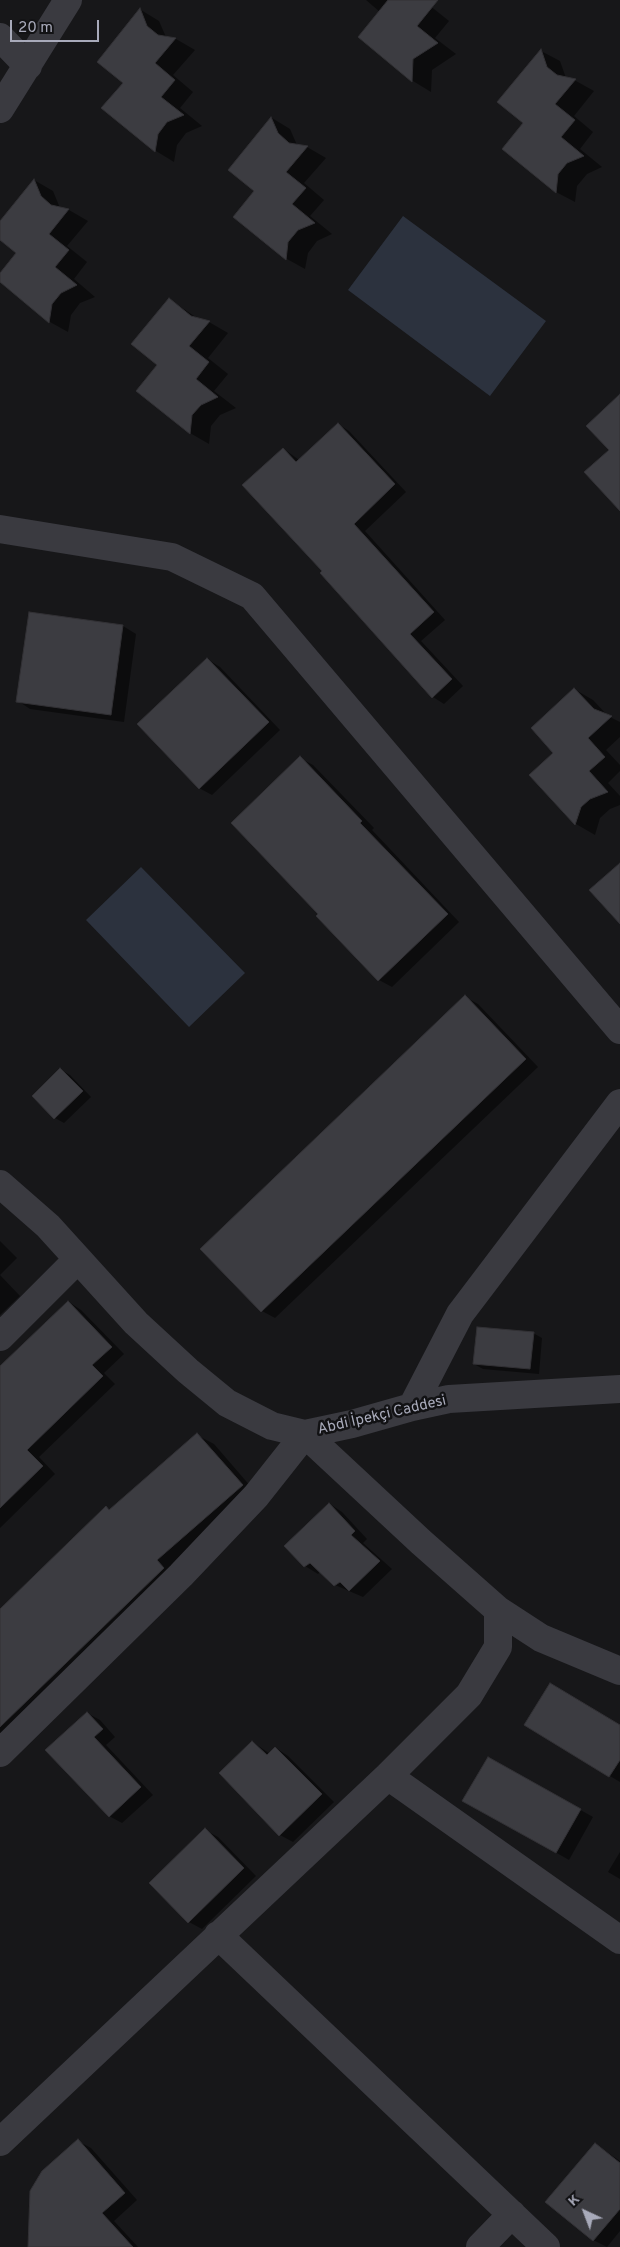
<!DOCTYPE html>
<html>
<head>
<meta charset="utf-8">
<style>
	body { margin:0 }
	#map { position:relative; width:620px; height:2247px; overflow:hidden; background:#171719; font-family:Overpass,sans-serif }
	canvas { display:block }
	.north { position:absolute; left:560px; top:2187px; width:50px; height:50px; -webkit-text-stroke:4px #121214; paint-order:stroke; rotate:317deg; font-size:14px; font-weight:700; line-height:20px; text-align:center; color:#a8aaba }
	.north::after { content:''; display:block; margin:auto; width:18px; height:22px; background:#a8aaba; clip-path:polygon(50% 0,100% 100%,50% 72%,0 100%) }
	.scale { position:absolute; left:10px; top:20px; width:89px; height:22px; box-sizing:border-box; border:2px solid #a8aaba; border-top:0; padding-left:6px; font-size:15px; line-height:18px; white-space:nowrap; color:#a8aaba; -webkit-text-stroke:4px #121214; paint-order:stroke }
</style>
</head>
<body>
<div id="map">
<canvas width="620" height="2247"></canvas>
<div class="north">K</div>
<div class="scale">20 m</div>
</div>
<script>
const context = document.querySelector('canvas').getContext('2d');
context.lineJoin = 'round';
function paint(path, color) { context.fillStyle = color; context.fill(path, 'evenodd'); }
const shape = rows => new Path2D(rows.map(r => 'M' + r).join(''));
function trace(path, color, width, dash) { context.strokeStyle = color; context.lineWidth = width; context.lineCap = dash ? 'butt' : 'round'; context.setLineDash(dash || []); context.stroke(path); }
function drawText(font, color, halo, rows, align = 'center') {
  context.font = font + ' Overpass,sans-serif'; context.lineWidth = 5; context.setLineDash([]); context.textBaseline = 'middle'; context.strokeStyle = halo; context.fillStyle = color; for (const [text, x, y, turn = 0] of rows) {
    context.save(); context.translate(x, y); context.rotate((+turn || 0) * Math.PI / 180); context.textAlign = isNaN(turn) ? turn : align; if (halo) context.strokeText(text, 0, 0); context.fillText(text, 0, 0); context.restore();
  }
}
const water = shape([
	[403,216,546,321,490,396,348,290],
	[141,867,245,973,189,1027,86,920]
]);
const shadow = shape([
	[366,0,433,0,429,5,449,21,435,38,456,54,432,70,431,92,413,81,359,37,380,12],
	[141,10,159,21,166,37,176,39,195,50,173,75,193,92,180,108,202,126,186,133,177,145,174,162,156,151,103,108,124,82],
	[541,51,560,61,566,78,576,81,594,91,574,116,593,132,580,149,602,167,587,174,577,186,575,202,556,192,504,149,524,123],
	[272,118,290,129,297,145,307,147,326,158,304,183,324,200,310,216,332,234,317,241,308,253,305,269,287,259,234,216,255,191,230,170],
	[34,180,53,191,60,208,69,210,88,221,67,246,87,262,74,279,95,297,80,303,71,315,68,332,50,322,0,281,0,275,18,253,0,238,0,223],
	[169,299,200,320,209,322,228,333,208,358,228,374,214,391,236,408,220,415,211,426,209,444,190,433,138,390,158,365],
	[338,424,349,431,406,492,365,531,445,620,421,641,463,686,444,704,433,697,322,573,324,571,284,449,299,460],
	[30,613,123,626,136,634,124,722,30,709,18,701],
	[207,659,220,667,280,730,212,795,199,788],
	[574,689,593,700,608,716,620,722,620,737,606,750,620,765,620,771,608,783,620,796,620,805,610,809,600,818,595,835,576,824,530,775,555,753],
	[300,758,313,765,374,828,372,830,459,922,392,987,379,980,320,914],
	[465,997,478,1004,538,1067,275,1318,262,1311,202,1249],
	[61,1070,70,1075,91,1097,64,1123,55,1118,34,1096],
	[0,1241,17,1258,0,1275,20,1296,0,1315],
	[69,1302,81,1310,124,1354,104,1373,115,1384,39,1457,55,1474,0,1528,0,1368],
	[533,1333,542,1338,539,1374,483,1369,474,1364],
	[197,1435,214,1444,258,1495,0,1750,0,1612,106,1508,111,1511],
	[330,1504,342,1512,367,1539,363,1543,392,1569,363,1597,335,1585,321,1571,318,1574,305,1566,286,1546],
	[87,1713,100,1720,115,1737,106,1745,153,1795,122,1823,109,1816],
	[526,1725,620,1726,620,1782,610,1776],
	[253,1742,270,1754,276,1748,288,1756,334,1802,293,1842,280,1835],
	[488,1758,593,1817,569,1860,464,1800],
	[205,1830,218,1837,256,1876,202,1929,189,1922,150,1883],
	[620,1852,620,1879,608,1872],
	[78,2141,91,2148,137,2200,114,2221,138,2247,30,2247],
	[595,2144,620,2161,620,2231,607,2247,593,2240]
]);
const building = shape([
	[388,0,438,0,417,26,438,43,413,59,412,82,358,37,388,0],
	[140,8,147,26,158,35,176,38,155,63,175,80,161,97,184,115,167,122,158,134,155,152,101,108,123,83,97,62,140,8],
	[541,49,547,67,557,75,576,79,555,104,575,120,561,137,584,156,567,163,558,174,556,193,502,149,523,123,497,102,541,49],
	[271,117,278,133,289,143,308,146,286,172,306,188,292,204,315,223,298,230,288,242,286,260,233,217,254,191,228,170,271,117],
	[34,179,41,196,51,205,69,209,49,234,69,250,55,267,77,285,61,293,52,304,49,323,0,282,0,273,16,253,0,240,0,221,34,179],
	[169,298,191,316,210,321,189,346,209,362,196,379,218,397,201,405,192,415,190,434,136,391,157,365,131,344,169,298],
	[620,394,620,511,584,472,609,450,586,426,620,394],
	[338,423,395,484,354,524,434,612,410,634,452,679,432,698,320,573,322,571,242,485,283,448,296,462,338,423],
	[29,612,123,625,111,715,16,702,29,612],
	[207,658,269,722,199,789,137,724,207,658],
	[574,688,594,709,612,716,588,738,605,757,589,771,608,792,590,799,581,807,575,825,529,775,553,753,531,728,574,688],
	[300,756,362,821,360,823,448,914,378,981,316,916,318,914,231,823,300,756],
	[620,863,620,924,589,890,620,863],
	[465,995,526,1059,261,1312,200,1249,465,995],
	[60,1068,83,1091,54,1119,32,1096,60,1068],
	[68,1301,112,1347,92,1365,103,1376,27,1450,43,1466,0,1508,0,1366,68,1301],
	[477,1327,534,1332,530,1369,473,1364,477,1327],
	[197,1433,243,1485,157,1560,164,1568,0,1727,0,1609,106,1506,109,1510,197,1433],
	[329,1503,355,1531,351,1535,380,1561,349,1591,340,1582,334,1586,310,1563,304,1567,284,1546,329,1503],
	[550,1683,620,1725,620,1760,609,1777,524,1725,550,1683],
	[87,1712,103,1729,94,1737,141,1787,109,1817,45,1750,87,1712],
	[252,1741,267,1755,275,1747,322,1794,279,1836,219,1773,252,1741],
	[488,1757,581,1809,556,1853,462,1801,488,1757],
	[205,1828,244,1868,188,1923,149,1883,205,1828],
	[78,2139,125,2193,102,2213,133,2247,28,2247,30,2191,42,2171,78,2139],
	[595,2143,620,2163,620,2209,593,2241,545,2202,595,2143]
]);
const minor = shape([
	[0,37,28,66],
	[0,109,68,0],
	[0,529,172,557,252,596,620,1030],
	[0,1184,48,1226,136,1323,188,1371,227,1403,272,1426,305,1434,352,1424,412,1407,449,1399,620,1389],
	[0,1337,78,1259],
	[412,1407,460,1314,620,1103],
	[498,1610,541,1638,620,1671],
	[0,1753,181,1575,256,1496,305,1434,421,1542,498,1610,498,1647,469,1695,388,1776,0,2142],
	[388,1776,620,1940],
	[218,1935,546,2247],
	[480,2247,512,2214]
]);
const streetNames = [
	["Abdi İpekçi Caddesi",382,1416,-13]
];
paint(water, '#2c323e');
paint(shadow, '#0007');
paint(building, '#3c3c41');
trace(building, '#323135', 1);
trace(minor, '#3a3a40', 28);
drawText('15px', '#a8aaba', '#121214', streetNames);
</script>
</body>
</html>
